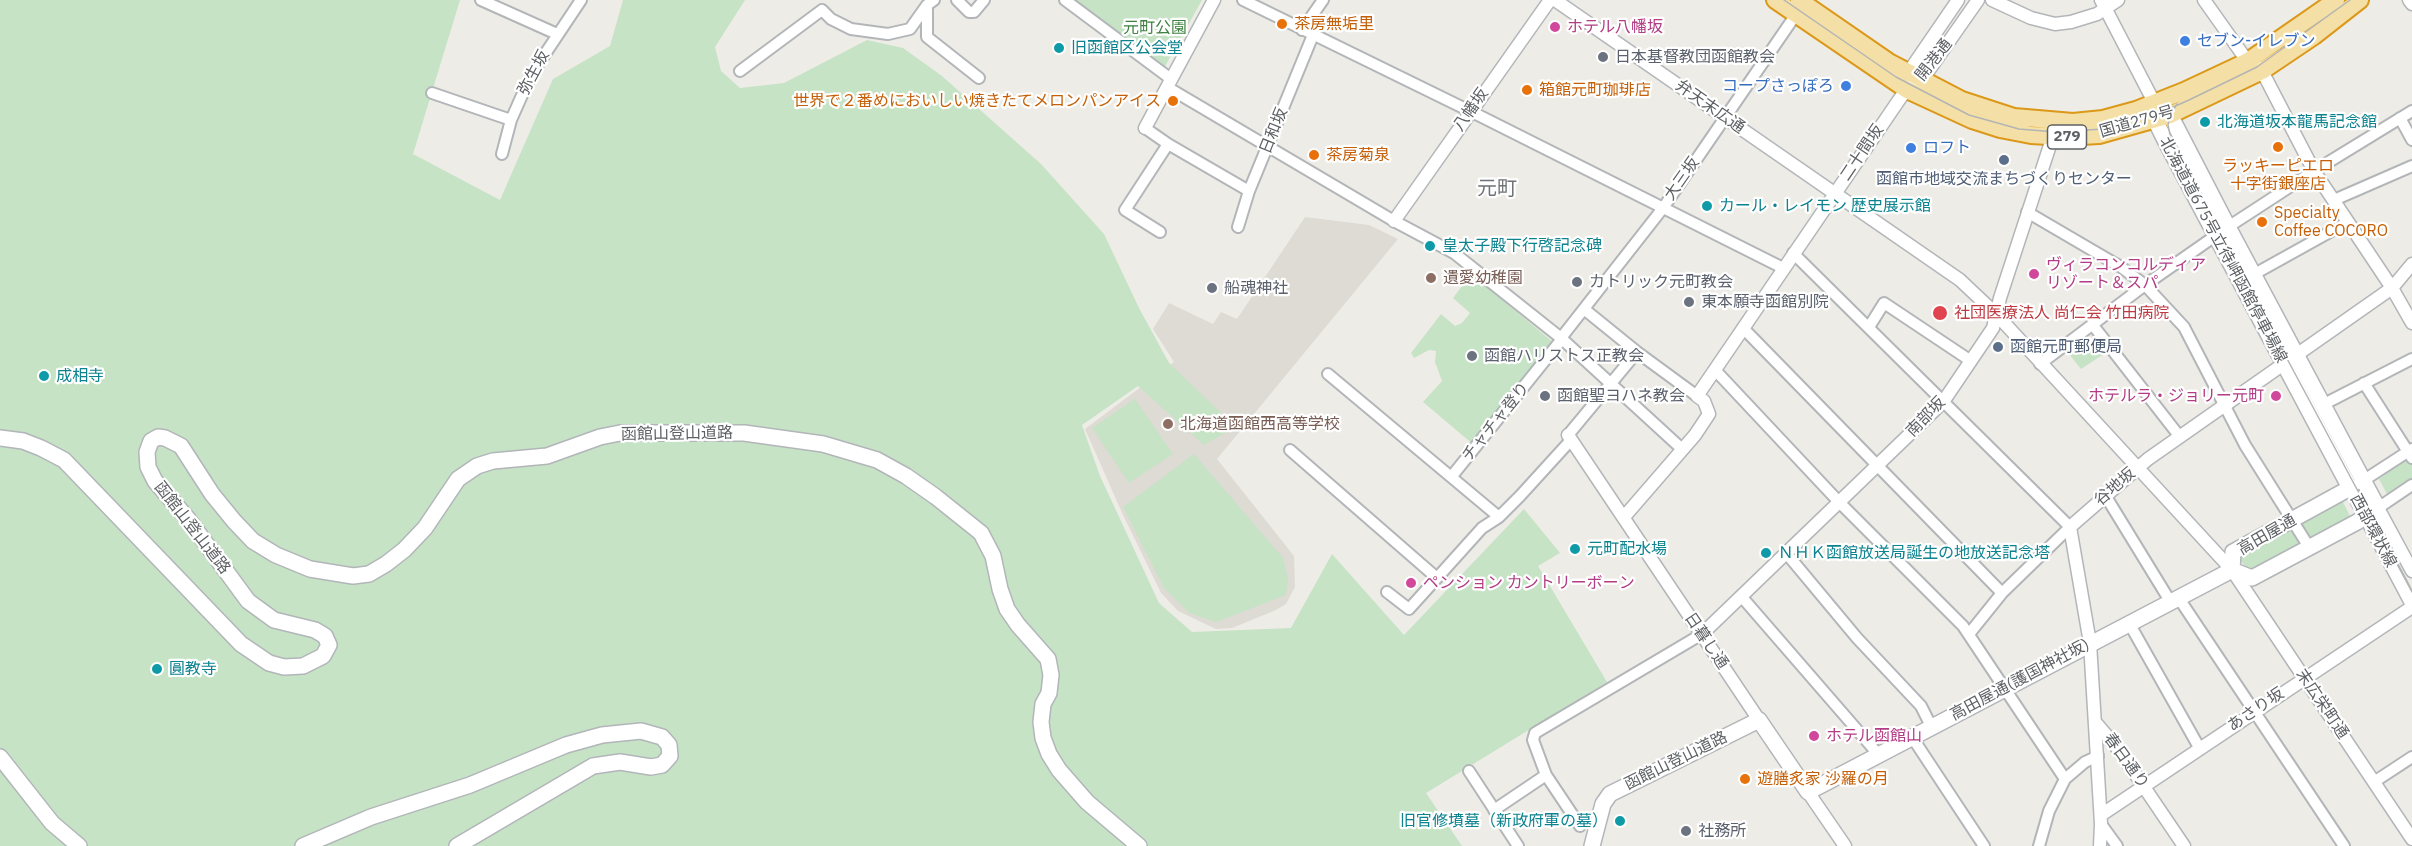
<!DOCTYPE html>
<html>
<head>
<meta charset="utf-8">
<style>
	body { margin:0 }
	canvas { display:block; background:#eeece6 }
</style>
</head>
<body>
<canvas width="2412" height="846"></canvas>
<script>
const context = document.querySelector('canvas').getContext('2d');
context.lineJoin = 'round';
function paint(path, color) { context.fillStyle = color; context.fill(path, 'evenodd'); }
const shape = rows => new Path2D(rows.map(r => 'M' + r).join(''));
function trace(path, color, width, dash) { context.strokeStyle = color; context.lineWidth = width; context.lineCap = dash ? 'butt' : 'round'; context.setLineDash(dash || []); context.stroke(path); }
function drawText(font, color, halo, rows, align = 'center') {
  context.font = font + ' "IBM Plex Sans","Noto Sans JP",sans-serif'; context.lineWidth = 4.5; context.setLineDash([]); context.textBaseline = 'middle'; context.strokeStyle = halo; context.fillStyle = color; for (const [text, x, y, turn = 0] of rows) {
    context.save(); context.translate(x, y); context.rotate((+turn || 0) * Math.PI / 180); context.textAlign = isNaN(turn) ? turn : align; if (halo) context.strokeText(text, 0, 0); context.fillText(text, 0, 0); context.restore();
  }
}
const education = shape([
	[1305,217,1369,225,1398,239,1217,459,1294,556,1295,587,1286,604,1276,610,1232,628,1216,629,1178,611,1161,593,1123,515,1085,429,1174,362,1153,329,1169,303,1213,324,1221,312,1237,319]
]);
const green = shape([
	[0,0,460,0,413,154,500,200,553,79,610,46,623,0,745,0,715,47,721,71,740,88,784,83,867,40,903,48,942,76,1041,164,1104,234,1139,308,1169,363,1236,427,1204,445,1138,386,1082,425,1100,476,1159,603,1192,632,1291,628,1332,554,1404,635,1524,509,1560,553,1538,566,1607,682,1426,793,1462,846,0,846],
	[1072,0,1202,0,1164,68],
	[1471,274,1554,343,1474,445,1423,402,1442,381,1435,362,1436,351,1429,350,1414,358,1411,353,1441,314,1455,326,1462,323,1470,313,1453,298],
	[2091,339,2097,340,2107,352,2081,369,2069,354],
	[1135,399,1173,454,1129,483,1092,428],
	[1194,454,1283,558,1288,579,1286,595,1216,622,1189,613,1164,588,1123,507],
	[2406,460,2412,464,2412,479,2388,496,2379,479],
	[2342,500,2351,518,2249,571,2237,556]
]);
const minor = shape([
	[481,0,557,34],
	[957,0,969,12,974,12,984,0],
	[1065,0,1171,79],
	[1243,0,1480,116,1783,268],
	[927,8,927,37,979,78],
	[1302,30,1323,0],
	[740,71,822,10,831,19,851,29,888,34,910,29,927,5,934,0],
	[1167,87,1394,221,1454,253,1561,338,1682,449],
	[432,93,511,120],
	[2400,118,2412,140],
	[1145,128,1168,144,1249,191],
	[502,154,511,120,531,75,581,0],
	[2334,200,2412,166],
	[2027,212,2121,267,2145,285,2184,327,2245,445,2309,547],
	[1238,227,1249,191,1313,35],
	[1160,232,1125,210,1168,144],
	[1793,253,2070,527,2002,593,1969,634],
	[2249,277,2348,222],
	[1584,309,1637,352,1697,396],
	[2092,324,2180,437],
	[1869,327,1884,303,1971,361],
	[1743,328,2002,593],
	[1561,338,1663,208,1799,10],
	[2040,364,2145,285,2228,227,2314,171,2412,111],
	[1715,370,1839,502,1963,626,2065,779],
	[1328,374,1499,517],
	[2364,383,2412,458],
	[2330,401,2412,359],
	[1568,435,1637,352],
	[1290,450,1437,578,1482,528,1499,517,1520,496,1571,440],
	[1452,476,1562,339],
	[2358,484,2412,449],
	[2105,495,2170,601],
	[2378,508,2412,485],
	[1787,554,1857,638,1921,706,1931,726],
	[1387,592,1409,609,1437,578],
	[1741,596,1878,754],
	[2178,597,2344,846],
	[2129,623,2200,749],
	[1912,737,1984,846],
	[1469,771,1518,846],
	[2374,782,2412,757],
	[1494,810,1546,775],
	[2101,824,2117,846],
	[1580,826,1546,775,1533,740,1535,733,1702,634],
	[2039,846,2049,811,2065,779,2085,762,2098,756]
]);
const tertiary = shape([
	[1555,0,1960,280,1996,314,2232,570,2412,839],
	[1992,0,2031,18,2055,24,2071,22,2097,14,2118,0],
	[2101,0,2155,104],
	[2204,0,2243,55,2262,71,2314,171,2392,288,2412,323],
	[2409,0,2412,4],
	[1906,80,1908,73,1958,0],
	[1145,128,1214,0],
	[1394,221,1550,0],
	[1568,435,1759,720],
	[2350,488,2412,605],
	[2378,508,2412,571],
	[1624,517,1695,435,1709,414,1704,401,1697,396,1901,97,1907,90,1922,80,1978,0],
	[1702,634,1943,402,1993,328,2000,298,2053,136],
	[2095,722,2119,750,2184,846],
	[1808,792,1845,846],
	[2101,815,2412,607],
	[2100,846,2101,824,2090,643,2070,527,2148,459,2392,288,2412,264]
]);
const secondary = shape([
	[2155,109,2155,120,2165,140,2350,488,2233,552,2232,570],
	[2162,109,2170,115,2228,227,2378,508,2357,522,2252,578,2232,570],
	[0,438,23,441,41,448,64,460,241,644,269,663,284,667,303,666,323,656,329,645,325,636,315,630,274,620,248,601,188,519,155,481,148,467,147,452,151,441,158,437,165,438,181,446,212,494,234,521,253,541,276,555,310,569,353,576,369,574,386,564,404,550,425,528,458,479,477,466,493,461,547,456,600,437,620,433,744,433,823,444,877,460,906,476,936,497,981,533,993,556,1000,589,1007,609,1018,625,1048,659,1051,675,1049,693,1043,704,1041,722,1043,738,1049,754,1059,770,1087,802,1139,846],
	[0,757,52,823,79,846],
	[303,846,371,817,470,785,566,745,602,735,641,731,662,737,669,745,670,756,662,765,651,767,620,762,593,766,457,846],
	[1592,846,1603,804,1610,794,1759,720,1808,792,2232,570]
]);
const trunk = shape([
	[1775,0,1907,90,1972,120,2000,129,2031,135,2065,137,2099,135,2170,115,2262,71,2314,36,2360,0],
	[1799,0,1889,62,1962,100,2014,117,2073,122,2103,119,2136,110,2184,91,2248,61,2336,0]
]);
const tram = shape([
	[1784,0,1896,77,1969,115,2019,129,2056,132,2103,129,2155,115,2189,100,2257,67,2350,0],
	[2177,104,2170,115,2168,125,2172,144,2412,592]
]);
const markers = [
	[1282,24,6,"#e8710a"],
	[1555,27,6,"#d1479c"],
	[2185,41,6,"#3f7fe0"],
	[1059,48,6,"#0f9aa8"],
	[1603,57,6,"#6b7280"],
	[1846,86,6,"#3f7fe0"],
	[1527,90,6,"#e8710a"],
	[1173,101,6,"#e8710a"],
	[2205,122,6,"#0f9aa8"],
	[2278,147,6,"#e8710a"],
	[1911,148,6,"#3f7fe0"],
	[1314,155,6,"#e8710a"],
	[2004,160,6,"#5c6f8a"],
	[1707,206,6,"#0f9aa8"],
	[2262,222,6,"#e8710a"],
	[1430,246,6,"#0f9aa8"],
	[2034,274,6,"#d1479c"],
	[1431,278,6,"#8d6e63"],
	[1577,282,6,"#6b7280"],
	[1212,288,6,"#6b7280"],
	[1689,302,6,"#6b7280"],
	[1940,313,8,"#e0444e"],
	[1998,347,6,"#5c6f8a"],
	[1472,356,6,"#6b7280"],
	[44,376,6,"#0f9aa8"],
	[1545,396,6,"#6b7280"],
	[2276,396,6,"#d1479c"],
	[1168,424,6,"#8d6e63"],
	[1575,549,6,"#0f9aa8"],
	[1766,553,6,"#0f9aa8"],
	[1411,583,6,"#d1479c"],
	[157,669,6,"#0f9aa8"],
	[1814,736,6,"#d1479c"],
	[1745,779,6,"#e8710a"],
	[1620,821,6,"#0f9aa8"],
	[1686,831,6,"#6b7280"]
];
const shields = [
	[2067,137,39]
];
const shieldNames = [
	["279",2067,137]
];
const foodNames = [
	["茶房無垢里",1294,24],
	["箱館元町珈琲店",1539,90],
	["世界で２番めにおいしい焼きたてメロンパンアイス",1161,101,"right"],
	["茶房菊泉",1326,155],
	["ラッキーピエロ",2278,166,"center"],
	["十字街銀座店",2278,184,"center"],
	["Specialty",2274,213],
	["Coffee COCORO",2274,231],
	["遊膳炙家 沙羅の月",1757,779]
];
const hotelNames = [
	["ホテル八幡坂",1567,27],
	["ヴィラコンコルディア",2046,265],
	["リゾート＆スパ",2046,283],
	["ホテルラ・ジョリー元町",2264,396,"right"],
	["ペンション カントリーボーン",1423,583],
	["ホテル函館山",1826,736]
];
const parkNames = [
	["元町公園",1155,28]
];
const shopNames = [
	["セブン-イレブン",2197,41],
	["コープさっぽろ",1834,86,"right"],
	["ロフト",1923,148]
];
const cultureNames = [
	["旧函館区公会堂",1071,48],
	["北海道坂本龍馬記念館",2217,122],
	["カール・レイモン 歴史展示館",1719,206],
	["皇太子殿下行啓記念碑",1442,246],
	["成相寺",56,376],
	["元町配水場",1587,549],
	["ＮＨＫ函館放送局誕生の地放送記念塔",1778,553],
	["圓教寺",169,669],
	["旧官修墳墓（新政府軍の墓）",1608,821,"right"]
];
const worshipNames = [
	["日本基督教団函館教会",1615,57],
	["カトリック元町教会",1589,282],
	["船魂神社",1224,288],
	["東本願寺函館別院",1701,302],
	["函館ハリストス正教会",1484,356],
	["函館聖ヨハネ教会",1557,396],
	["社務所",1698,831]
];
const streetNames = [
	["開港通",1934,60,-52],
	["弥生坂",534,73,-62],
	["弁天末広通",1710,107,35],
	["八幡坂",1471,110,-55],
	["国道279号",2137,122,-16],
	["日和坂",1274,131,-68],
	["二十間坂",1862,153,-56],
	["大三坂",1682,179,-55],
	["北海道道675号立待岬函館停車場線",2223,250,62],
	["南部坂",1926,417,-46],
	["チャチャ登り",1496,422,-51],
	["函館山登山道路",677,434,-1],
	["谷地坂",2115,487,-41],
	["函館山登山道路",192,528,52],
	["西部環状線",2373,531,62],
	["高田屋通",2267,535,-30],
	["日暮し通",1706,641,56],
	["高田屋通(護国神社坂)",2020,680,-28],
	["末広栄町通",2322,704,56],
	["あさり坂",2256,710,-34],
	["函館山登山道路",1676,761,-26],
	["春日通り",2126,761,54]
];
const serviceNames = [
	["函館市地域交流まちづくりセンター",2004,179],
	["函館元町郵便局",2010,347,"left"]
];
const educationNames = [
	["遺愛幼稚園",1443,278],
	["北海道函館西高等学校",1180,424]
];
const healthNames = [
	["社団医療法人 尚仁会 竹田病院",1954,313]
];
const quarterNames = [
	["元町",1497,189]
];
paint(education, '#dedbd4');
paint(green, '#c6e3c5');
trace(minor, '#b3b6b9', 14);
trace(tertiary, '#b3b6b9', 15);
trace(secondary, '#b2b5b9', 18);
trace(trunk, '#db9819', 20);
trace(minor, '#fff', 10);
trace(tertiary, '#fff', 12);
trace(secondary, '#fff', 15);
trace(trunk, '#f4e0a6', 16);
trace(tram, '#b3b4b4', 1.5);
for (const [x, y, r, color] of markers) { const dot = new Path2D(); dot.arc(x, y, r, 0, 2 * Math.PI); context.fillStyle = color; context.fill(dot); trace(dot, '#fff', 2); }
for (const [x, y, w] of shields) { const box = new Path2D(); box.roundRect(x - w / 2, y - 12, w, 24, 4.5); context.fillStyle = '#fff'; context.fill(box); trace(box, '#5e6164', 1.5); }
drawText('bold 15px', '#5e6164', null, shieldNames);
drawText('16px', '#c56008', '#fff', foodNames, 'left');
drawText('16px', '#b23c85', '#fff', hotelNames, 'left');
drawText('16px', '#3f8240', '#fff', parkNames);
drawText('16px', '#366cbe', '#fff', shopNames, 'left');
drawText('16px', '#0d838f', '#fff', cultureNames, 'left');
drawText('16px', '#5b616d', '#fff', worshipNames, 'left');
drawText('16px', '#5e6164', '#fff', streetNames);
drawText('16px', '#4e5e75', '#fff', serviceNames);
drawText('16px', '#785e54', '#fff', educationNames, 'left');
drawText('16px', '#be3a42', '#fff', healthNames, 'left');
drawText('20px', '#6f7376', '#fff', quarterNames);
</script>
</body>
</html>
